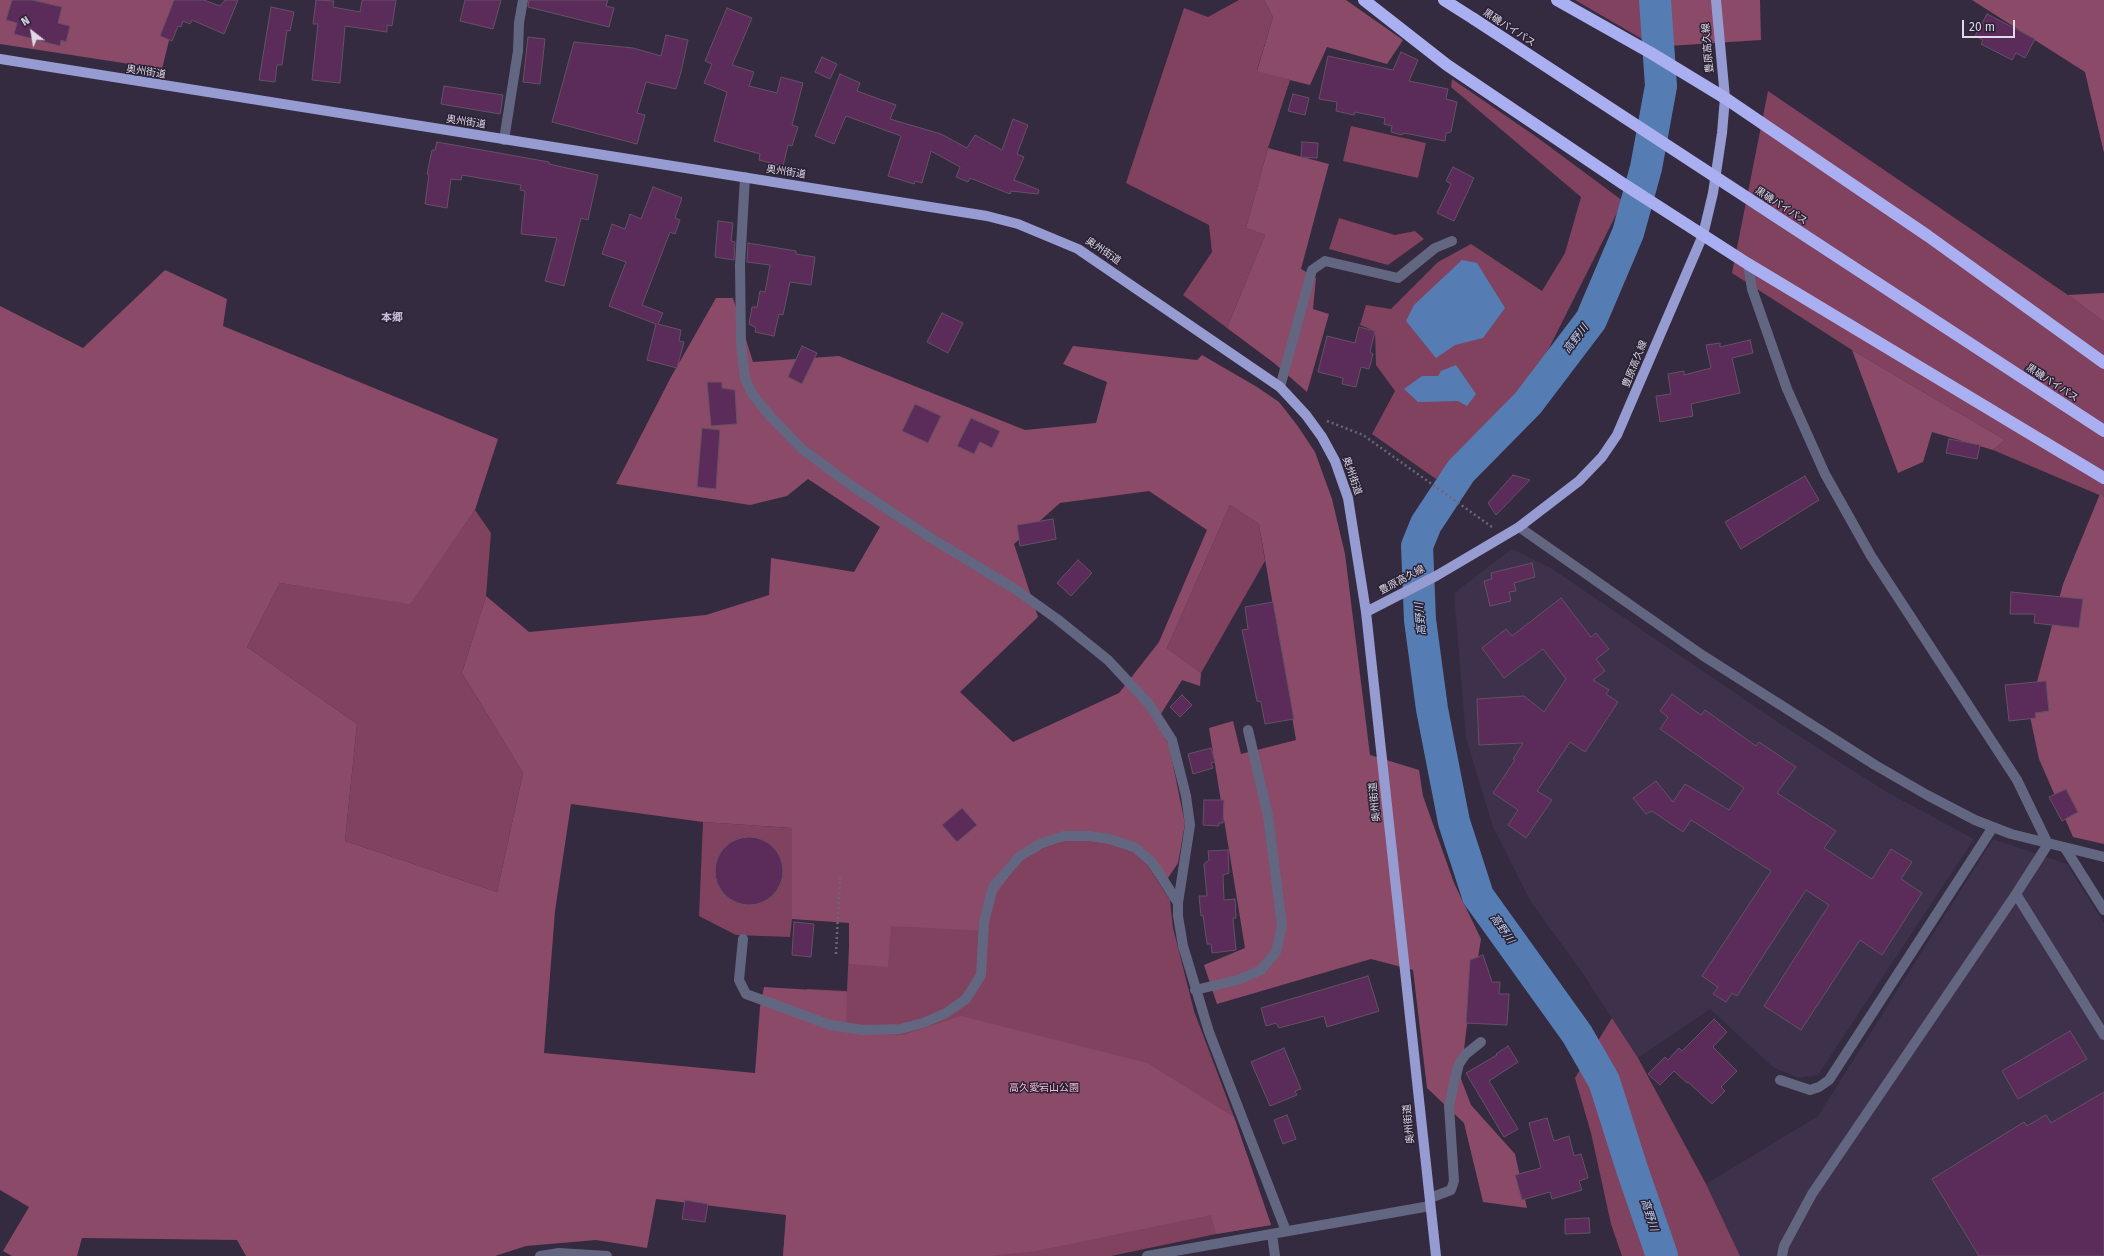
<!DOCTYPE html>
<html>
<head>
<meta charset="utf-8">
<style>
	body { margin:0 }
	#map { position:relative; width:2104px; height:1256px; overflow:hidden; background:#342b40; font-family:"Fira Sans",sans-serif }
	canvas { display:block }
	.north { position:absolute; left:12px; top:12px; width:40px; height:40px; -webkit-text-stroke:3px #2a2135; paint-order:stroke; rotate:329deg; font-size:11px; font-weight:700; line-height:16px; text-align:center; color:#dfdae7 }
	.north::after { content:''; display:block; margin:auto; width:14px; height:18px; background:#dfdae7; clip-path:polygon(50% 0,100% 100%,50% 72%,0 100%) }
	.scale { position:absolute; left:1962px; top:20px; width:53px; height:18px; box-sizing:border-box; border:2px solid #dfdae7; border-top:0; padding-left:5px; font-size:12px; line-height:14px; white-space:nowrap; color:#dfdae7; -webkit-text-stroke:3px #2a2135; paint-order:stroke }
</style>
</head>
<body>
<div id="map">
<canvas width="2104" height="1256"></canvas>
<div class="north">N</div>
<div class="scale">20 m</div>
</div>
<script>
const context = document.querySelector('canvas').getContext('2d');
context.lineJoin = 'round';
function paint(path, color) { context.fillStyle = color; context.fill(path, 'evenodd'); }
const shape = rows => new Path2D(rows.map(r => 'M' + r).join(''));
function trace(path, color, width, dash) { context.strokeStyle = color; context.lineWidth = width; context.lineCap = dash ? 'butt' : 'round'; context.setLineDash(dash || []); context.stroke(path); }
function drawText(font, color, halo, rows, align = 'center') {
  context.font = font + ' "Fira Sans","Noto Sans JP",sans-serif'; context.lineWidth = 3; context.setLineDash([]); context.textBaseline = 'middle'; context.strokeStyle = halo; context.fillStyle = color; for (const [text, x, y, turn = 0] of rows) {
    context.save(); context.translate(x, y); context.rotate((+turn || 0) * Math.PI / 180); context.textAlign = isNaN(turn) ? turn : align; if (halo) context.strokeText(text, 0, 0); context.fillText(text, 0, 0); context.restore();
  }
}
const built = shape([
	[1512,549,1551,568,1785,727,1885,791,1974,839,1818,1075,1799,1078,1774,1068,1710,1009,1638,1058,1584,975,1531,902,1493,827,1466,738,1454,593],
	[1993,839,2067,864,2104,923,2104,1256,1740,1256,1706,1184,1818,1116]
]);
const green = shape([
	[1239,0,1264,0,1273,17,1257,70,1290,80,1268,148,1246,228,1265,235,1227,328,1183,295,1212,252,1209,225,1126,183,1184,8,1208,17],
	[1575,0,1664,0,1668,46,1642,39],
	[1452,79,1538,138,1623,201,1537,372,1436,479,1372,434,1395,391,1376,365,1375,331,1360,325,1366,305,1391,309,1438,262,1471,244,1542,291,1565,253,1581,197,1451,87],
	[1768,91,2068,295,2104,322,2104,497,1993,450,2005,440,1852,350,1732,273],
	[1351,126,1426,143,1418,178,1343,161],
	[1339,218,1395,235,1415,231,1424,239,1388,265,1329,249],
	[1230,505,1259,524,1265,561,1201,673,1167,648],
	[475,510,491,533,486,596,462,673,523,773,497,892,345,841,357,724,247,647,280,583,410,603],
	[703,822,792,828,792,919,790,937,736,935,699,916],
	[1065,841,1089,841,1115,845,1135,854,1147,865,1170,900,1173,928,1194,1011,1234,1117,1271,1225,1216,1234,1111,1256,783,1256,807,989,847,991,850,923,992,901,1021,861,1038,850],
	[1612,1018,1638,1058,1706,1184,1740,1256,1622,1256,1611,1224,1591,1133,1575,1078]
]);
const forest = shape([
	[0,0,179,0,162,69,0,44],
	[1264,0,1346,0,1403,40,1387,64,1327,47,1310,85,1290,80,1257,71,1273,17],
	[1664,0,1760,0,1761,40,1668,46],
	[1972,0,2104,0,2104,153,2085,72],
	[1268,148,1329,164,1301,269,1316,278,1313,309,1329,314,1307,392,1274,363,1227,328,1265,235,1246,228],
	[165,270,227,299,223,326,498,439,475,510,410,604,280,583,247,647,357,724,345,841,497,892,523,773,462,673,486,596,529,632,706,615,769,595,771,558,854,572,880,527,808,479,787,496,750,505,616,484,671,377,716,298,733,298,753,362,839,356,1025,430,1096,423,1107,382,1063,364,1073,346,1197,360,1202,355,1257,387,1279,402,1297,425,1315,452,1332,499,1345,554,1370,755,1419,770,1423,796,1454,883,1481,939,1466,1032,1461,1079,1471,1105,1515,1154,1527,1208,1483,1202,1464,1123,1427,1088,1413,970,1371,959,1217,1004,1204,965,1245,948,1209,728,1233,721,1241,754,1296,740,1259,524,1230,505,1167,648,1201,673,1200,686,1182,680,1156,722,1169,745,1185,824,1178,863,1162,887,1147,865,1135,854,1115,845,1089,841,1065,841,1038,850,1021,861,992,901,987,931,891,926,888,967,849,964,849,923,792,919,792,828,703,822,571,804,555,911,544,1053,755,1073,760,1007,764,987,847,992,846,1032,903,1035,961,1016,1147,1063,1234,1117,1271,1225,1216,1234,1211,1215,1036,1251,988,1256,783,1256,786,1215,656,1199,647,1248,596,1240,526,1246,495,1256,246,1256,237,1240,82,1238,77,1256,12,1256,3,1251,29,1207,0,1190,0,306,83,348],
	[1149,491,1207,530,1159,642,1119,693,1013,742,960,692,1038,617,1014,544,1060,503],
	[2104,293,2104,322,2068,295],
	[1852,350,2005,440,1993,450,1932,432,1923,462,1898,473],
	[2100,494,2104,497,2104,844,2073,837,2039,759,2029,712,2063,584]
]);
const water = shape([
	[1462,260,1477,263,1505,308,1483,338,1455,345,1436,358,1406,321,1414,305],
	[1456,365,1476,394,1467,406,1458,401,1418,402,1404,389,1422,376,1438,376,1441,371]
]);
const river = shape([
	[1655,0,1661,86,1646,168,1628,233,1591,320,1528,403,1461,471,1426,524,1417,546,1420,620,1432,709,1454,822,1478,896,1577,1034,1604,1081,1632,1169,1662,1256]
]);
const building = shape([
	[12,0,32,0,62,7,58,23,70,26,66,42,61,40,60,46,14,34,17,23,6,20,12,0],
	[174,0,204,0,220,6,225,0,238,0,224,34,192,20,190,24,183,21,181,27,178,26,172,41,160,36,174,0],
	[316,0,334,1,333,7,360,12,362,0,396,0,392,26,387,25,387,32,345,26,340,83,312,80,318,24,313,24,316,0],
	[465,0,501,0,493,29,460,21,465,0],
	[529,0,608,0,606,6,614,8,609,27,528,7,529,0],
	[271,7,294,12,290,31,287,30,282,65,277,65,275,82,259,80,271,7],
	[727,8,752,18,732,65,754,72,749,86,777,93,781,77,803,83,792,125,798,127,792,146,788,145,783,166,759,160,760,154,714,141,727,92,704,83,712,64,705,61,727,8],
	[1987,14,2035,39,2025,58,2016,53,2012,60,1981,44,1983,40,1975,36,1987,14],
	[666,35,688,40,681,72,676,89,646,82,637,113,645,115,637,144,552,122,574,42,633,48,661,56,666,35],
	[528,37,545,39,540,84,523,82,528,37],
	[1401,52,1418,60,1409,81,1448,89,1446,99,1457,102,1451,132,1446,133,1445,141,1404,133,1402,135,1391,132,1392,126,1384,124,1385,118,1355,112,1354,115,1336,111,1337,102,1319,99,1328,56,1393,70,1401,52],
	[822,57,837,64,830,79,815,72,822,57],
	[840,74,860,83,857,91,896,105,890,119,941,134,967,148,975,135,1002,150,1013,119,1028,125,1017,154,1024,157,1014,180,1039,190,1038,194,1011,191,1010,194,970,178,968,182,956,177,960,167,931,151,922,183,915,181,914,184,888,176,901,136,846,116,834,144,815,136,840,74],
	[444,86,503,95,500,114,441,104,444,86],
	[1293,94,1309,98,1305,115,1288,111,1293,94],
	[437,142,549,162,549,164,598,175,588,220,581,218,564,286,545,281,557,238,521,234,525,191,520,190,521,185,462,175,461,180,451,179,447,208,425,204,429,175,427,174,432,150,435,150,437,142],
	[1302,142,1318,143,1317,158,1301,157,1302,142],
	[1453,167,1474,178,1454,221,1437,213,1451,184,1446,181,1453,167],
	[653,187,682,198,675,218,680,220,675,234,670,232,642,305,663,313,658,324,681,330,679,341,684,342,677,368,647,360,656,324,609,306,626,262,602,254,612,224,625,229,630,214,641,219,653,187],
	[718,221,733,223,731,241,735,242,734,260,715,257,718,221],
	[748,243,796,251,796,254,815,257,811,285,790,282,783,315,779,314,774,336,755,332,756,328,749,324,752,307,757,307,760,291,765,292,770,265,747,262,748,243],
	[942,313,963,323,948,353,927,342,942,313],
	[1359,327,1375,331,1370,352,1373,354,1369,369,1361,367,1356,387,1342,384,1343,378,1318,372,1327,336,1355,343,1359,327],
	[1750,340,1753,353,1732,358,1740,393,1691,404,1693,416,1660,422,1656,396,1671,394,1668,374,1684,371,1684,375,1711,368,1706,345,1720,343,1720,347,1750,340],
	[802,346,817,353,802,384,788,377,802,346],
	[707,382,722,382,722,388,735,390,737,424,711,426,707,382],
	[915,404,941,416,928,443,902,431,915,404],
	[971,418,1000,431,992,448,980,442,974,454,957,446,971,418],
	[702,428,720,430,716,489,697,487,702,428],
	[1949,439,1980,445,1977,459,1946,453,1949,439],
	[1513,475,1530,480,1496,515,1488,503,1513,475],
	[1805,476,1819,500,1741,549,1725,522,1805,476],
	[1053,519,1056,539,1020,546,1017,525,1053,519],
	[1078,560,1092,573,1071,596,1057,583,1078,560],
	[1532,563,1535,577,1514,583,1516,591,1509,592,1511,601,1490,606,1484,581,1492,579,1491,573,1532,563],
	[2011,592,2083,599,2079,628,2034,623,2035,614,2010,614,2011,592],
	[1561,598,1591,637,1596,633,1609,649,1596,659,1605,671,1593,680,1609,690,1606,694,1618,702,1585,752,1570,742,1537,791,1552,800,1526,838,1508,825,1518,810,1493,793,1515,760,1513,759,1523,743,1479,745,1477,699,1524,696,1544,712,1566,679,1543,649,1504,678,1482,648,1506,629,1512,636,1561,598],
	[1273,602,1294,719,1265,724,1261,702,1257,701,1242,630,1248,629,1245,607,1273,602],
	[2046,681,2049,711,2035,713,2036,718,2009,721,2005,685,2046,681],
	[1672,694,1701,715,1705,710,1756,746,1759,742,1796,767,1777,793,1836,831,1824,848,1872,879,1891,849,1912,862,1901,879,1922,893,1882,955,1860,940,1801,1030,1764,1006,1829,905,1806,890,1737,996,1732,993,1726,1002,1713,994,1718,987,1702,976,1771,871,1691,820,1683,832,1652,811,1646,814,1633,798,1656,781,1673,802,1685,784,1729,810,1744,788,1660,729,1668,717,1660,711,1672,694],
	[1182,695,1192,705,1180,717,1170,707,1182,695],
	[1211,748,1215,762,1211,763,1213,768,1193,774,1188,754,1211,748],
	[2066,789,2078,812,2062,821,2049,797,2066,789],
	[1204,800,1224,800,1223,823,1219,823,1219,826,1203,825,1204,800],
	[962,808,977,825,957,842,942,825,962,808],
	'715 871a34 34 0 1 1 68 0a34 34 0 1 1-68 0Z',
	[1228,850,1229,873,1223,875,1224,900,1235,899,1236,918,1233,918,1236,950,1212,953,1211,944,1207,944,1203,915,1201,916,1199,896,1207,896,1204,864,1209,860,1208,851,1228,850],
	[794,922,814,924,811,957,792,955,794,922],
	[1483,955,1492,982,1500,982,1499,994,1509,994,1507,1025,1466,1023,1470,960,1483,955],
	[1368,976,1379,1011,1327,1027,1324,1016,1279,1028,1276,1023,1266,1026,1261,1008,1368,976],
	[1714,1019,1727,1032,1713,1047,1737,1071,1721,1087,1725,1091,1712,1104,1688,1082,1687,1083,1674,1071,1660,1085,1648,1074,1665,1057,1668,1060,1679,1048,1682,1051,1714,1019],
	[2070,1031,2087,1059,2018,1099,2002,1071,2070,1031],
	[1508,1046,1518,1062,1489,1081,1518,1129,1504,1137,1466,1073,1497,1055,1496,1054,1508,1046],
	[1284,1048,1301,1089,1295,1091,1297,1095,1270,1106,1251,1062,1284,1048],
	[2104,1092,2104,1256,1979,1256,1932,1179,2024,1122,2027,1126,2046,1115,2051,1123,2104,1092],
	[1287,1115,1296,1139,1283,1144,1274,1120,1287,1115],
	[1547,1118,1554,1141,1569,1136,1574,1156,1581,1154,1588,1178,1579,1181,1582,1190,1552,1199,1550,1192,1522,1200,1515,1175,1541,1168,1529,1123,1547,1118],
	[685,1200,708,1204,705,1222,682,1219,685,1200],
	[1589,1218,1590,1233,1565,1234,1565,1219,1589,1218]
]);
const path = shape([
	[1327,421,1363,435,1492,527],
	[836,954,840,876]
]);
const minor = shape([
	[504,140,518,51,519,23,523,0],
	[745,177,740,265,741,344,745,379,753,395,770,416,802,449,852,486,931,538,1015,589,1057,619,1108,660,1149,704,1172,740,1186,796,1190,825,1178,903,1178,916,1183,946,1209,1032,1286,1231],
	[1748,264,1752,289,1787,389,1825,474,1871,556,2017,780,2048,844,2016,894,2104,1035],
	[1280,387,1312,270,1325,261,1398,278,1435,248,1452,241],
	[1519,527,1702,655,1875,765,1927,795,1975,820,2011,834,2104,857],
	[2065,848,2104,910],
	[743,939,739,980,746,994,830,1025,863,1030,900,1029,923,1023,946,1013,966,999,981,975,984,922,993,887,1020,856,1042,843,1064,836,1089,836,1109,839,1134,847,1152,862,1178,903],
	[1195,990,1238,980,1261,970,1276,952,1282,926,1268,816,1248,730],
	[1780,1080,1810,1090,1819,1087,1829,1080,1993,827],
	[1430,1198,1451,1190,1454,1181,1449,1106,1454,1083,1459,1064,1466,1054,1481,1042],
	[1272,1234,1275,1256],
	[540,1256,559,1253,607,1256],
	[1147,1256,1430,1206],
	[1782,1256,1784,1246,1812,1194,2016,894]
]);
const major = shape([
	[0,59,987,216,1018,224,1078,249,1280,387,1306,415,1322,437,1335,461,1348,498,1366,612,1436,1256],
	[1366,612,1436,576,1519,527,1579,481,1602,457,1617,435,1703,235,1713,193,1722,133,1725,98,1716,0]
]);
const highway = shape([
	[1364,0,1447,65,1622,183,1748,264,2104,478],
	[1444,0,1474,19],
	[1557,0,1651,53,1725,98,1928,236,2104,363],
	[1905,301,2104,431]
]);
const highwayBridge = shape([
	[1474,19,1905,301]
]);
const streetNames = [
	["黒磯バイパス",1509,28,33],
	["豊原高久線",1708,48,-95],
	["奥州街道",146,72,9],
	["奥州街道",466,122,9],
	["奥州街道",786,172,9],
	["黒磯バイパス",1781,206,33],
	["奥州街道",1103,251,34],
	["豊原高久線",1635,364,-68],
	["黒磯バイパス",2052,383,33],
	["奥州街道",1352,476,71],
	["豊原高久線",1402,580,-28],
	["奥州街道",1375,802,-96],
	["奥州街道",1409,1124,-96]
];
const parkNames = [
	["高久愛宕山公園",1044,1088]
];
const neighbourhoodNames = [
	["本郷",392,318]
];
const waterNames = [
	["高野川",1576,339,-53],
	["高野川",1421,619,-95],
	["高野川",1502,929,55],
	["高野川",1649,1215,72]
];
paint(built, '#3d314c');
paint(green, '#80425e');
paint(forest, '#8b4a68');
paint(water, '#567db3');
trace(river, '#567db3', 32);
paint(building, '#5b2c59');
trace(building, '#655164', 1);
trace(path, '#6d6577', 2.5, [2, 3]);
trace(minor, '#636681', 10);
trace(major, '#969bd1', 10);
trace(highway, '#aaaff1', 12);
trace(highwayBridge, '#aaaff1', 12);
drawText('10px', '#dfdae7', '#2a2135', streetNames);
drawText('10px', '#fabed7', '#2a2135', parkNames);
drawText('bold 11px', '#cabfda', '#2a2135', neighbourhoodNames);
drawText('italic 11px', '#bbd1f0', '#2a2135', waterNames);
</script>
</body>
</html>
